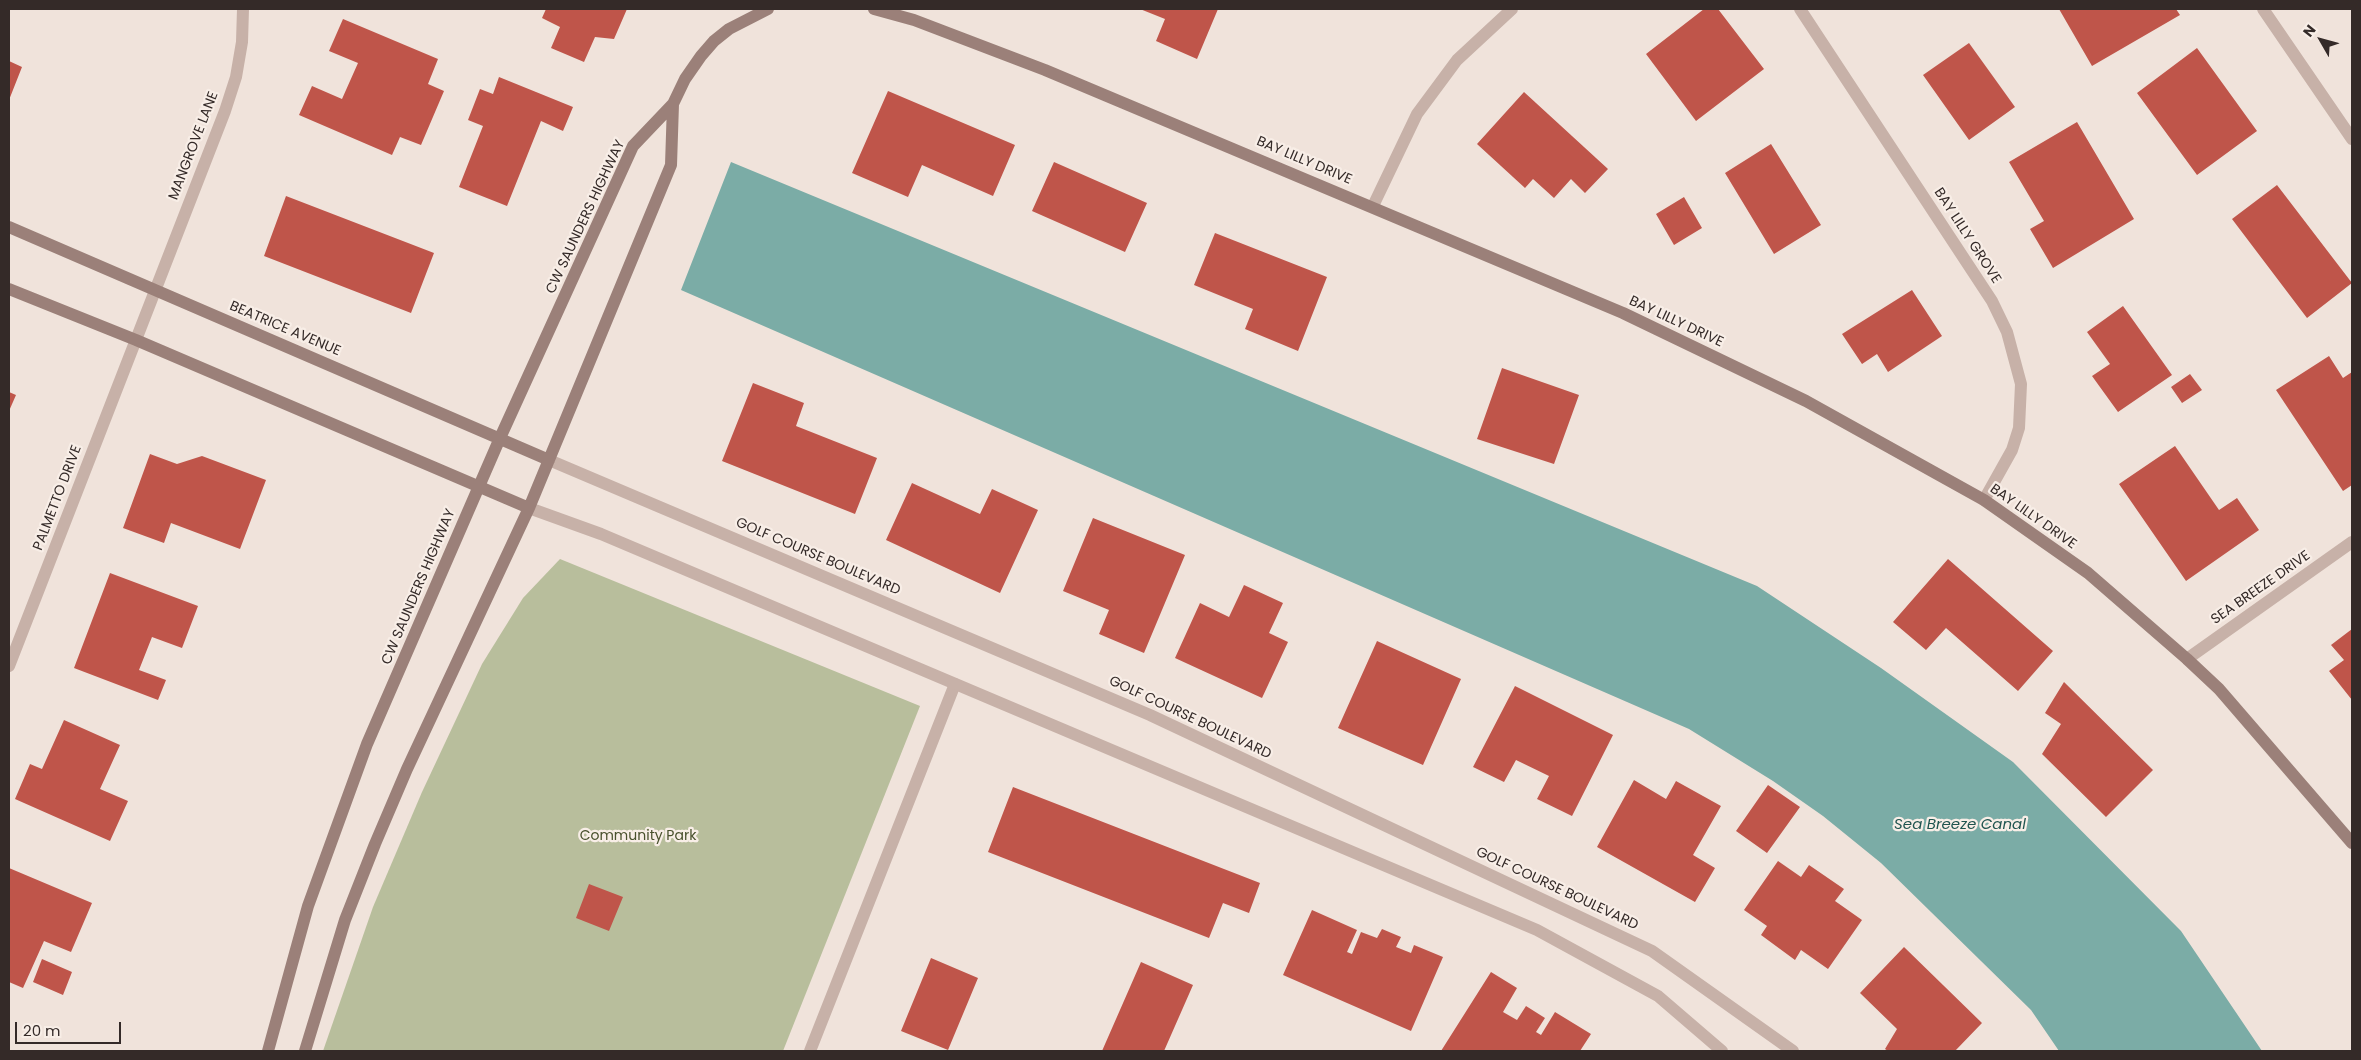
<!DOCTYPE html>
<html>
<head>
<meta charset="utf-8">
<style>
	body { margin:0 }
	#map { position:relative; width:2361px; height:1060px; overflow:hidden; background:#f0e3db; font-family:Poppins,sans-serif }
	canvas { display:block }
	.frame { position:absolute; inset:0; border:10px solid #342a28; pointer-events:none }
	.north { position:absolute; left:2296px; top:15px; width:50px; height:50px; -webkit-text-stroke:4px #f8eee7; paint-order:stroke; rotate:308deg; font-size:14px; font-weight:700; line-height:20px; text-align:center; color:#342a28 }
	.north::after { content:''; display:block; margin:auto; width:18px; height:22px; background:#342a28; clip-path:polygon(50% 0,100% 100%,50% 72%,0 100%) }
	.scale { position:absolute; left:15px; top:1022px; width:106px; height:22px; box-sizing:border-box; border:2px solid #342a28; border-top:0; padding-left:6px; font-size:15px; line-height:18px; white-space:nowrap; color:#342a28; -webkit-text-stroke:4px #f8eee7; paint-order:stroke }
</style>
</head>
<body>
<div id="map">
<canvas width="2361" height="1060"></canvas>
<div class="frame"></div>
<div class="north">N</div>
<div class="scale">20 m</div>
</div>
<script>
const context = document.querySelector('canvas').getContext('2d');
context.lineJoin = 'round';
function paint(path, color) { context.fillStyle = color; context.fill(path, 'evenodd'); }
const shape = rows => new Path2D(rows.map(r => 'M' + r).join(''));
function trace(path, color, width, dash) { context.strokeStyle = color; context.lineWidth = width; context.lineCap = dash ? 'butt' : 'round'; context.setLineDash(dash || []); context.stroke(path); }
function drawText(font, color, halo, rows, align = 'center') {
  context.font = font + ' Poppins,sans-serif'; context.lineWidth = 4.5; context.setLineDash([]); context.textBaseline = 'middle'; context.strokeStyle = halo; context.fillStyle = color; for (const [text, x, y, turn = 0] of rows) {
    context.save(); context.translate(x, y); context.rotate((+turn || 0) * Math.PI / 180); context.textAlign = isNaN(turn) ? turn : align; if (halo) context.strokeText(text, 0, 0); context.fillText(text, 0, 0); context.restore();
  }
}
const green = shape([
	[560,559,920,706,783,1051,323,1051,373,907,422,792,482,664,523,598]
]);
const water = shape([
	[731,162,1757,586,1881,668,2013,762,2181,931,2262,1051,2059,1051,2031,1010,1881,863,1823,816,1773,781,1689,729,681,290]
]);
const building = shape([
	[546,9,627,9,614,39,595,37,584,62,551,48,560,27,542,18],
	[1140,9,1218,9,1197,59,1156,41,1165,19],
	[1704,9,1718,9,1764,69,1696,121,1646,54],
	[2059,9,2176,9,2180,15,2092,66],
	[343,19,438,59,428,84,444,91,421,145,400,137,392,155,299,115,312,86,342,99,358,63,329,51],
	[1969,43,2015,107,1969,140,1923,75],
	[2197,48,2257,131,2197,175,2137,93],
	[9,61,22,67,9,100],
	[499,77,573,107,563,131,541,121,507,206,459,187,483,126,468,120,480,89,493,94],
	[888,91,1015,145,993,196,922,165,908,197,852,173],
	[1524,92,1608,169,1585,193,1571,179,1554,198,1533,179,1525,188,1477,144],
	[2077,122,2134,219,2053,268,2030,229,2044,221,2009,162],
	[1771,144,1821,225,1774,254,1725,173],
	[1054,162,1147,203,1125,252,1032,211],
	[2277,185,2352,283,2307,318,2232,219],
	[286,196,434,253,411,313,264,256],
	[1684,197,1702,228,1674,245,1656,214],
	[1215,233,1327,277,1298,351,1245,329,1253,309,1194,285],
	[1912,290,1942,336,1888,372,1877,354,1862,364,1842,334],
	[2123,306,2172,375,2118,412,2092,376,2110,364,2087,332],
	[2329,356,2343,378,2352,372,2352,485,2343,491,2276,390],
	[1502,368,1579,395,1554,464,1477,439],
	[2190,374,2202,390,2182,403,2171,387],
	[753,383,804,403,796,426,877,458,855,514,722,461],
	[9,392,16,395,9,411],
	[2175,446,2219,510,2237,498,2259,530,2186,581,2119,484],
	[150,454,177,464,202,456,266,480,240,549,171,523,164,543,123,528],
	[912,483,980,514,992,489,1038,510,1000,593,886,540],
	[1093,518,1185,555,1144,653,1099,634,1109,610,1063,591],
	[1948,559,2053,651,2018,691,1946,628,1926,650,1893,622],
	[110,573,198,606,182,648,152,637,139,670,166,680,158,700,74,668],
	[1244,585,1283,603,1269,633,1288,642,1262,698,1175,658,1200,603,1229,617],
	[2352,629,2352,700,2329,671,2344,660,2331,645],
	[1377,641,1461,679,1423,765,1338,728],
	[2064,682,2153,770,2106,817,2042,754,2061,724,2045,713],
	[1515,686,1613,735,1572,816,1537,799,1549,776,1516,760,1504,782,1473,767],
	[64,720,120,745,100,789,128,801,110,841,15,799,30,764,42,769],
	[1634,780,1666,799,1676,781,1721,806,1693,855,1715,868,1695,902,1597,847],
	[1768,785,1800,807,1767,853,1736,831],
	[1013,787,1260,883,1249,913,1223,903,1209,938,988,852],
	[1778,861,1801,877,1809,865,1844,889,1835,901,1862,920,1828,969,1801,950,1795,960,1761,935,1767,926,1744,910],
	[9,868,92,903,71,952,44,941,23,988,9,982],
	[589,884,623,897,609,931,576,918],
	[1312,910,1357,930,1347,952,1352,954,1361,932,1377,938,1382,929,1401,937,1396,947,1411,953,1414,945,1443,957,1411,1031,1283,975],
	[1904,947,1982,1023,1955,1051,1888,1051,1885,1049,1897,1029,1860,993],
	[931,958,978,978,948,1050,901,1031],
	[42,959,72,972,63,995,33,982],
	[1141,962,1193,985,1164,1051,1102,1051],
	[1491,972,1517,988,1503,1012,1517,1020,1526,1006,1545,1018,1536,1032,1541,1035,1555,1012,1591,1034,1580,1051,1441,1051]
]);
const lane = shape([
	[810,1051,955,684]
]);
const street = shape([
	[1800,9,1992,301,2007,332,2021,384,2019,428,2012,450,1984,500],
	[2263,9,2352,139],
	[1373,206,1417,114,1457,60,1512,9],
	[549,460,1150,715,1652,951,1793,1051],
	[529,508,601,534,1537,930,1658,996,1722,1051],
	[2187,659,2352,542],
	[9,666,225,111,236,77,242,42,243,9]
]);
const secondary = shape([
	[874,9,914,20,1045,70,1623,313,1806,401,1984,500,2088,573,2187,659,2219,689,2352,843],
	[9,227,549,460],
	[9,289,136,340,529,508],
	[268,1051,308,906,367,744,500,438,633,146,673,104,685,79,701,56,714,41,729,29,768,9],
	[305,1051,345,920,375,844,407,769,529,508,671,165,673,104]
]);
const streetNames = [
	["MANGROVE LANE",194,146,-69],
	["BAY LILLY DRIVE",1304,161,23],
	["CW SAUNDERS HIGHWAY",586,217,-65],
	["BAY LILLY GROVE",1967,236,57],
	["BAY LILLY DRIVE",1676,322,25],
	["BEATRICE AVENUE",285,329,23],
	["PALMETTO DRIVE",58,498,-69],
	["BAY LILLY DRIVE",2033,517,35],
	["GOLF COURSE BOULEVARD",818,557,23],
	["CW SAUNDERS HIGHWAY",419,587,-67],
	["SEA BREEZE DRIVE",2261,588,-35],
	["GOLF COURSE BOULEVARD",1190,718,25],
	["GOLF COURSE BOULEVARD",1557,889,25]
];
const parkNames = [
	["Community Park",638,836]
];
const waterNames = [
	["Sea Breeze Canal",1960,825]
];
paint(green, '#b8be9c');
paint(water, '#7baca6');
paint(building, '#bf554a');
trace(lane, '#c7b1a8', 12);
trace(street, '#c7b1a8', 12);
trace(secondary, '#9b8079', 12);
drawText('14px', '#342a28', '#f8eee7', streetNames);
drawText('14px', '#49512d', '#f8eee7', parkNames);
drawText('italic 15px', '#1f544f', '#f8eee7', waterNames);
</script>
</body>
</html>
